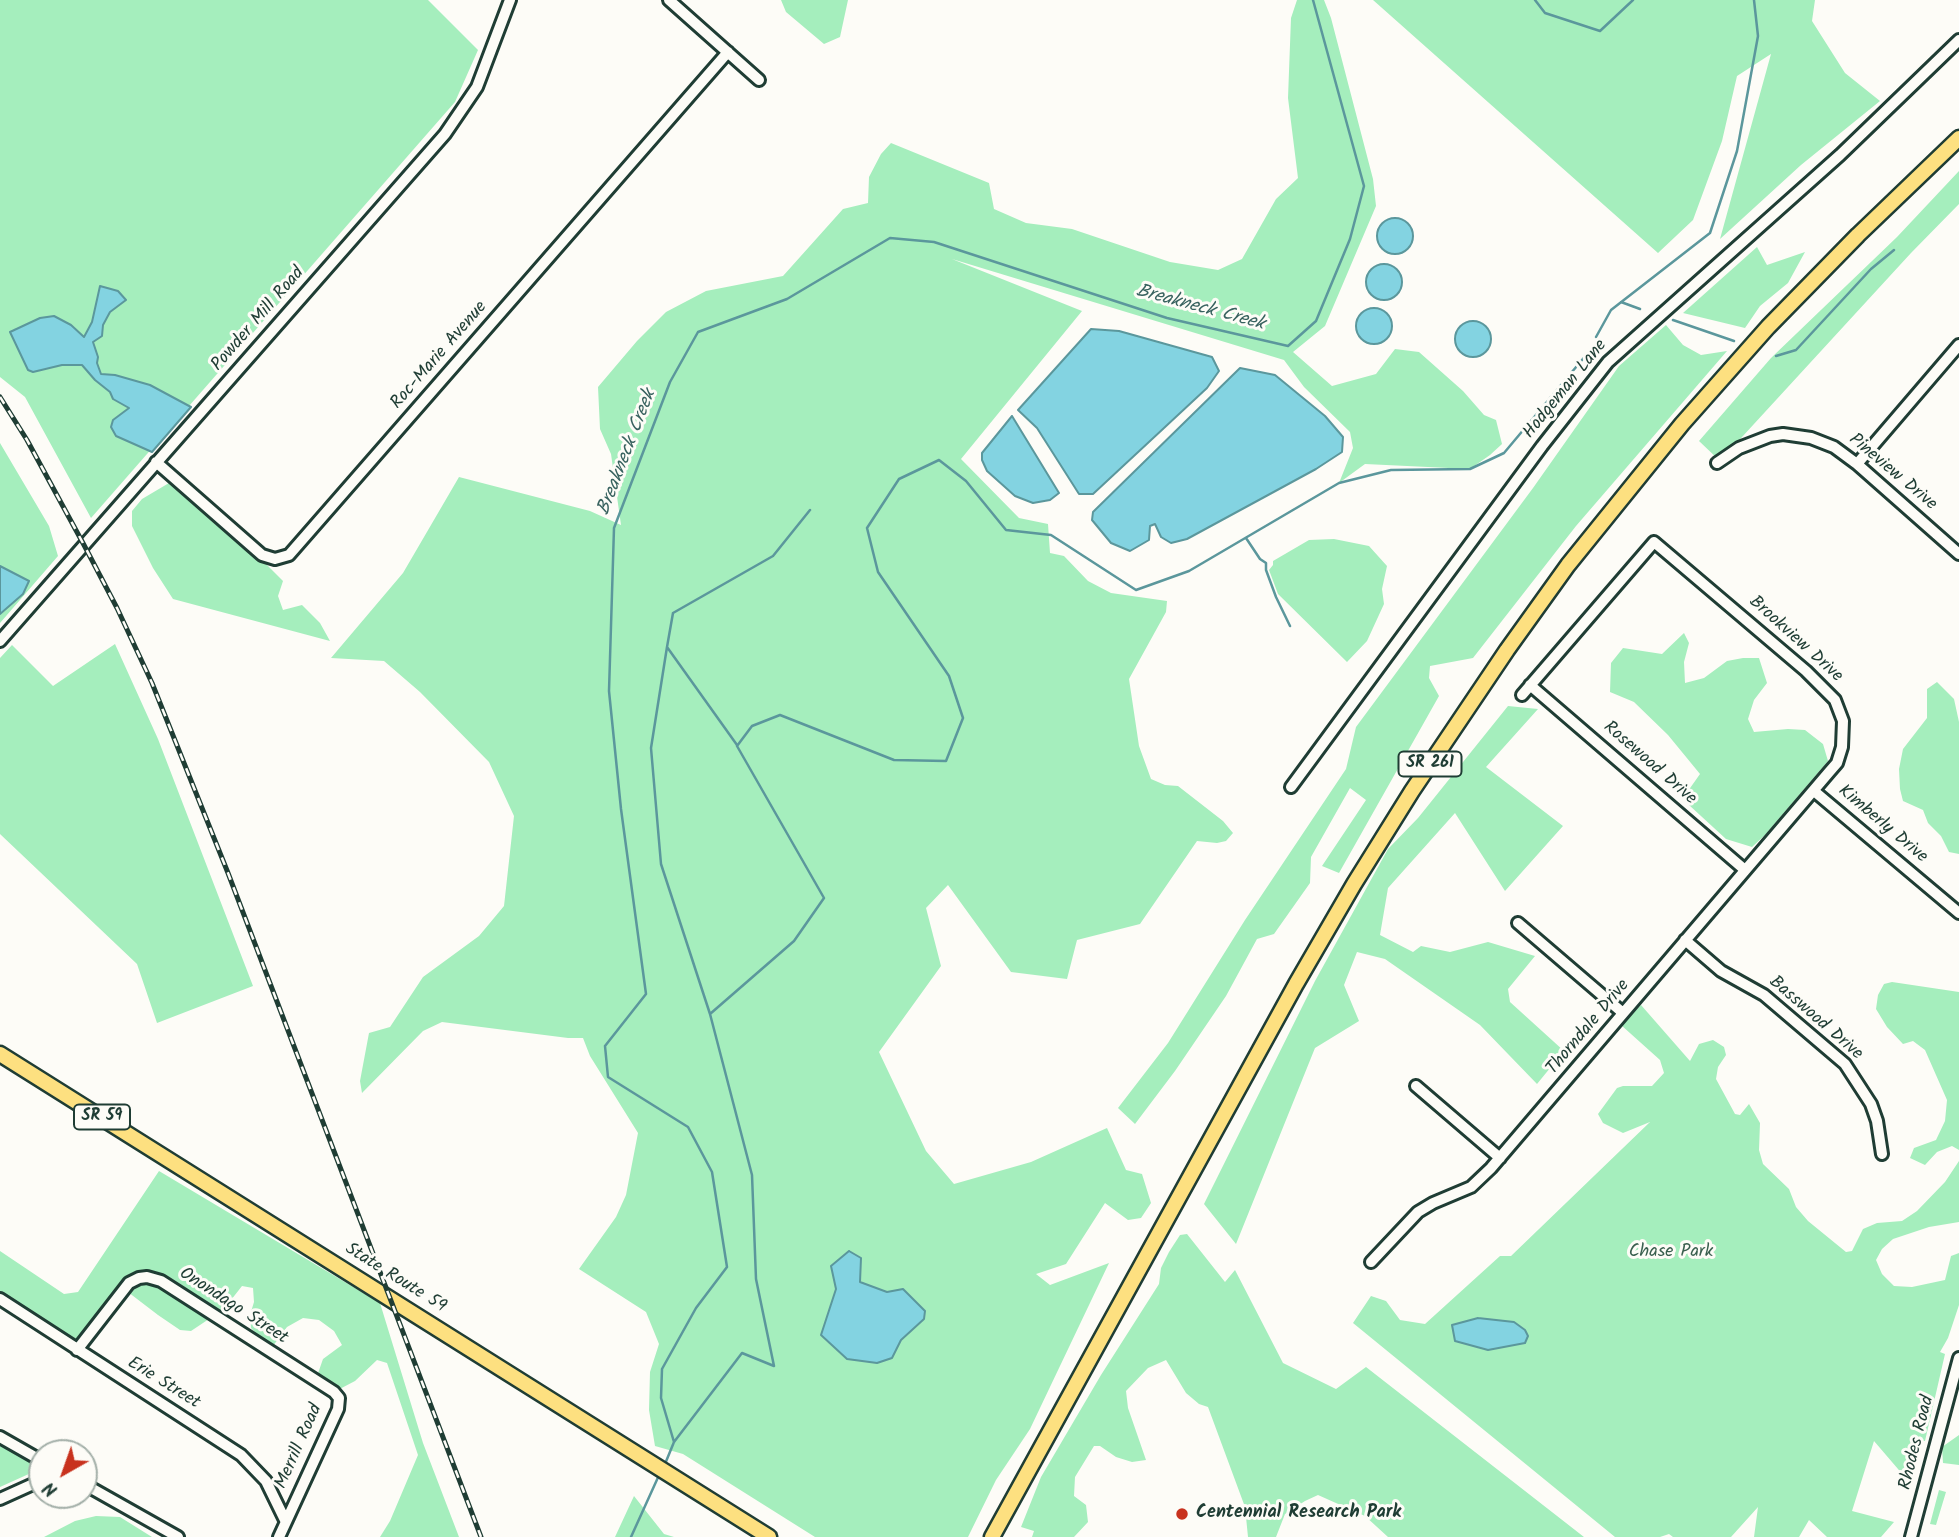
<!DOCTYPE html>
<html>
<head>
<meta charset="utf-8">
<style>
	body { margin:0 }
	#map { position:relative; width:1959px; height:1537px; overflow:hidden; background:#fdfcf7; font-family:Kalam,sans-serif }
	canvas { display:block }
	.north { position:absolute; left:28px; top:1439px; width:70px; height:70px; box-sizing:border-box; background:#fdfcf7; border:2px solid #a4b0a9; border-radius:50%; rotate:220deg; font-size:19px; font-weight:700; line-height:28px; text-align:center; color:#1f3d34 }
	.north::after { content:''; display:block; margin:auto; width:24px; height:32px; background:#c8321e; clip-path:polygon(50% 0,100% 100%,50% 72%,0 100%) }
</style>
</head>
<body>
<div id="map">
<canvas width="1959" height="1537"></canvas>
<div class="north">N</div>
</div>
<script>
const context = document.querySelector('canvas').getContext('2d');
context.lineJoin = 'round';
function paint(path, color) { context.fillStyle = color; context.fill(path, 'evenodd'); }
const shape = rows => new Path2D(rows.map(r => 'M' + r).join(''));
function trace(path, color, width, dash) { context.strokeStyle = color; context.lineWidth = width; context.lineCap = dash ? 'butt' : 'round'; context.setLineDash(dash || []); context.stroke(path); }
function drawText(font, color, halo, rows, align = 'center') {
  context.font = font + ' Kalam,sans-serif'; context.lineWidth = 6; context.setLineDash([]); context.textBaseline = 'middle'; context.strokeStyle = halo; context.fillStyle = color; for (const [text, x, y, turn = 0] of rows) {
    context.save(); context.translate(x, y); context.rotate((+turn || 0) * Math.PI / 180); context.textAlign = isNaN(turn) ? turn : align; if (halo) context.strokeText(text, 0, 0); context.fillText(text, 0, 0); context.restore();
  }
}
const green = shape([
	[0,0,428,0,478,50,455,102,91,518,25,397,0,377],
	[781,0,848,0,840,37,824,44,786,12],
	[1297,0,1324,0,1331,18,1373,179,1376,206,1325,326,1293,352,1332,386,1376,374,1395,349,1419,352,1463,391,1484,415,1496,420,1502,444,1490,455,1470,469,1365,464,1339,483,1353,448,1350,432,1304,387,1284,360,952,259,1082,311,961,459,1019,518,1048,524,1050,553,1064,556,1088,581,1111,593,1167,601,1166,612,1129,679,1139,746,1151,779,1165,785,1178,786,1223,821,1233,833,1226,841,1217,843,1197,841,1140,924,1077,940,1067,979,1011,972,948,885,926,908,941,966,879,1052,926,1151,954,1184,1031,1162,1107,1128,1126,1170,1142,1174,1151,1203,1141,1218,1128,1220,1105,1203,1066,1264,1036,1274,1050,1285,1109,1263,1030,1429,996,1480,968,1537,815,1537,683,1454,655,1446,649,1410,650,1372,659,1344,646,1312,579,1269,616,1217,626,1195,638,1133,590,1056,583,1038,568,1038,442,1022,423,1031,362,1093,360,1081,369,1033,390,1027,423,977,479,936,504,906,514,816,489,762,420,692,384,661,331,658,403,573,459,477,590,511,621,525,611,454,600,429,598,387,637,341,666,312,706,291,783,276,843,209,868,203,869,177,881,154,891,143,989,183,994,209,1026,223,1072,229,1170,262,1218,270,1242,259,1276,199,1298,178,1288,98,1291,18],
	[1373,0,1815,0,1812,21,1845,73,1880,101,1801,165,1720,239,1771,54,1737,76,1722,141,1693,220,1658,253],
	[1959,171,1959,204,1911,253,1720,461,1699,441,1771,358,1897,237],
	[1757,247,1767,265,1805,252,1788,283,1760,306,1745,328,1683,313],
	[1666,325,1683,345,1701,355,1727,351,1576,526,1473,658,1430,666,1429,678,1439,696,1339,873,1322,866,1366,800,1350,788,1311,857,1310,883,1274,934,1257,939,1226,996,1175,1071,1135,1124,1118,1108,1168,1043,1245,920,1346,769,1356,727,1533,488,1619,366],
	[0,443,49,526,58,556,0,623],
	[169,483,215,524,265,563,283,581,278,596,283,610,302,605,320,623,330,641,173,599,153,568,132,526,132,511,142,499],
	[1334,539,1369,546,1387,566,1382,589,1384,604,1367,641,1347,662,1278,594,1269,570,1273,565,1273,561,1309,540],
	[1684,633,1689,643,1684,662,1685,683,1704,678,1727,661,1743,658,1759,658,1767,683,1754,700,1748,719,1754,732,1788,729,1805,730,1823,744,1828,761,1765,835,1752,847,1726,839,1689,805,1688,791,1700,774,1668,735,1634,702,1610,692,1611,663,1623,648,1662,654],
	[115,644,158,739,253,986,157,1023,137,964,0,834,0,658,12,645,53,686],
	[1937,682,1954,699,1959,722,1959,854,1949,852,1941,836,1928,823,1923,810,1903,801,1900,789,1899,769,1903,749,1927,718,1927,689],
	[1508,706,1538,709,1486,767,1563,826,1505,891,1455,813,1388,888,1380,935,1413,952,1421,946,1450,952,1488,942,1535,956,1508,989,1510,1002,1564,1051,1537,1084,1480,1025,1385,959,1357,952,1344,985,1359,1021,1315,1048,1236,1244,1204,1204,1315,981,1388,849,1418,818],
	[1892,982,1959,992,1959,1150,1952,1146,1937,1152,1925,1165,1910,1158,1914,1148,1936,1140,1945,1121,1947,1100,1925,1050,1913,1041,1903,1044,1887,1027,1876,1009,1878,995,1884,984],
	[1641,1005,1690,1061,1699,1044,1713,1040,1724,1047,1726,1055,1718,1067,1716,1079,1735,1114,1740,1115,1749,1104,1760,1123,1759,1150,1763,1164,1789,1189,1796,1207,1808,1221,1846,1252,1852,1251,1863,1229,1877,1223,1902,1221,1917,1211,1945,1182,1959,1161,1959,1222,1929,1227,1893,1239,1882,1249,1876,1260,1882,1274,1894,1286,1912,1287,1945,1280,1951,1256,1959,1253,1959,1305,1948,1338,1940,1352,1945,1354,1925,1441,1916,1441,1904,1476,1874,1441,1852,1511,1894,1522,1881,1537,1827,1537,1809,1520,1799,1537,1754,1537,1758,1507,1731,1537,1673,1537,1669,1534,1660,1537,1615,1537,1353,1323,1371,1296,1386,1301,1400,1320,1425,1324,1500,1256,1511,1256,1650,1122,1623,1133,1603,1123,1598,1114,1617,1088,1623,1086,1652,1086,1664,1073,1660,1060,1621,1025],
	[159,1171,380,1303,423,1443,459,1537,380,1537,390,1521,418,1455,387,1363,377,1360,355,1381,334,1392,316,1379,323,1359,342,1345,334,1331,319,1320,303,1318,287,1327,273,1346,262,1340,251,1328,250,1315,254,1302,253,1288,242,1286,224,1309,191,1331,180,1330,158,1315,124,1289,77,1350,0,1299,0,1251,64,1294,78,1292],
	[1187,1234,1225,1282,1235,1270,1283,1363,1336,1389,1366,1367,1584,1537,1388,1537,1365,1516,1318,1495,1305,1501,1285,1514,1276,1537,1248,1537,1245,1507,1208,1407,1199,1404,1186,1393,1166,1360,1148,1368,1126,1391,1128,1408,1146,1460,1132,1462,1116,1457,1100,1446,1094,1446,1075,1477,1074,1496,1086,1505,1088,1522,1074,1537,1032,1537,1034,1531,1021,1527,1041,1477,1101,1375,1159,1284,1161,1268,1169,1252,1180,1235],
	[1959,1435,1959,1465,1943,1463,1942,1447],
	[0,1442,42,1466,42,1468,0,1487],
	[1939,1490,1946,1492,1936,1525,1930,1524],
	[634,1496,664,1534,674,1537,615,1537],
	[96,1516,120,1517,152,1537,44,1537,75,1521]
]);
const water = shape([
	'1377 236a18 18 0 1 1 36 0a18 18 0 1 1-36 0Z',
	'1366 282a18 18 0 1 1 36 0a18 18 0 1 1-36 0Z',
	[100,286,118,291,126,300,110,312,103,325,102,336,93,342,98,357,97,363,101,374,115,375,150,385,191,407,152,452,116,436,111,427,113,420,129,408,113,399,110,392,95,380,82,365,62,365,33,372,28,370,10,332,40,318,54,316,71,325,84,337,92,322,100,286],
	'1356 326a18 18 0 1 1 36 0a18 18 0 1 1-36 0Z',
	'1455 339a18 18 0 1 1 36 0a18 18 0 1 1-36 0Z',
	[1091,329,1119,331,1212,357,1219,371,1207,388,1093,494,1079,494,1037,428,1018,410,1091,329],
	[1240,368,1275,375,1325,416,1343,437,1342,452,1316,469,1187,539,1171,543,1161,537,1155,524,1150,526,1149,540,1130,551,1111,543,1092,520,1093,512,1240,368],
	[1012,416,1059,493,1050,500,1033,503,1015,496,987,471,982,460,982,453,1012,416],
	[0,566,29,581,23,594,0,614,0,566],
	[849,1251,861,1258,860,1282,887,1292,903,1289,925,1311,924,1319,901,1340,892,1358,877,1363,847,1359,821,1335,836,1289,831,1266,849,1251],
	[1478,1318,1514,1322,1525,1330,1528,1336,1525,1343,1488,1350,1455,1341,1452,1325,1478,1318]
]);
const stream = shape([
	[1535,0,1545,13,1600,31,1633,0],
	[1621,302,1640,309],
	[1673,320,1734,341],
	[1596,337,1611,310,1710,233,1737,151,1758,36,1754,0],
	[1776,356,1796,350,1871,269,1894,250],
	[1246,538,1260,559,1266,563,1266,570,1276,597,1290,626],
	[667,647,651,748,661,864,710,1014],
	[737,745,667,647,673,613,773,556,810,510],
	[674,1442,661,1398,662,1369,696,1308,727,1267,712,1172,688,1127,608,1077,605,1046,646,994,621,809,609,691,614,528,670,382,698,332,787,299,890,238,934,242,1167,318,1288,346,1316,321,1350,239,1364,186,1313,0],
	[665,1464,674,1442,742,1353,774,1366,756,1279,752,1175,710,1014,794,941,824,898,737,746,752,726,780,715,894,760,946,761,963,718,949,676,878,572,867,528,899,479,939,460,966,481,1006,530,1051,535,1136,590,1189,571,1339,483,1391,470,1470,469,1504,453,1587,354],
	[631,1537,660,1473]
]);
const minor = shape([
	[669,0,759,80],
	[156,462,262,555,275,559,289,555,728,52],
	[1717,463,1739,448,1770,436,1783,434,1811,438,1834,447,1857,464,1959,554],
	[1857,464,1959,345],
	[0,641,445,134,477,87,510,0],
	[1530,685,1745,870],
	[1291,787,1542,446,1608,362,1840,155,1959,40],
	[1814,791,1959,913],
	[1518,923,1623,1013],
	[1685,940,1721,971,1764,995,1845,1064,1871,1104,1877,1121,1882,1154],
	[1416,1086,1500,1158],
	[1371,1262,1418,1212,1433,1203,1471,1187,1491,1168,1830,771,1837,763,1842,747,1843,721,1835,700,1806,671,1654,542,1522,695],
	[0,1299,241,1455,266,1481,285,1520],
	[77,1350,129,1283,139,1278,147,1277,161,1281,334,1392,339,1398,338,1409,279,1537],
	[0,1437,42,1461],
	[84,1484,178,1537],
	[0,1499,42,1480],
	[1911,1537,1959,1358]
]);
const major = shape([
	[0,1054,769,1537],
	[992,1537,1296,984,1354,884,1412,791,1507,650,1568,565,1682,424,1768,327,1858,235,1959,138]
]);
const rail = shape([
	[0,397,27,440,84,545,117,608,152,683,228,873,481,1537]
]);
const markers = [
	[1182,1514,7,"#c8321e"]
];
const shields = [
	[1430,764,63],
	[102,1117,56]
];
const shieldNames = [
	["SR 261",1430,764],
	["SR 59",102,1117]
];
const streetNames = [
	["Powder Mill Road",259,320,-49],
	["Roc-Marie Avenue",440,356,-49],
	["Hodgeman Lane",1566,390,-51],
	["Pineview Drive",1892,473,40],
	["Brookview Drive",1795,640,42],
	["Rosewood Drive",1649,764,41],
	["Kimberly Drive",1882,825,40],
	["Basswood Drive",1815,1019,41],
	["Thorndale Drive",1589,1028,-50],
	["State Route 59",395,1279,32],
	["Onondago Street",233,1307,33],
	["Erie Street",163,1384,32],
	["Rhodes Road",1918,1443,-76],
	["Merrill Road",300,1447,-66]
];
const parkNames = [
	["Chase Park",1671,1253]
];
const poiNames = [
	["Centennial Research Park",1196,1514]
];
const waterNames = [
	["Breakneck Creek",1200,309,15],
	["Breakneck Creek",628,453,-69]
];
paint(green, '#a5eebd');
paint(water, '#83d3e1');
trace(water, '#5b979c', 2);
trace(stream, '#5b979c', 2.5);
trace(minor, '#1f3d34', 16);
trace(major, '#1f3d34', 19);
trace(minor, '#fdfcf7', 10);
trace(major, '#fde080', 14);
trace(rail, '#1f3d34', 5);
trace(rail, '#fdfcf7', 2.5, [8]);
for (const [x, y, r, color] of markers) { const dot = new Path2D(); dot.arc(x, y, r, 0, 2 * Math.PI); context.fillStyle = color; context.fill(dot); trace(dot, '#fdfcf7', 2.5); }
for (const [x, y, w] of shields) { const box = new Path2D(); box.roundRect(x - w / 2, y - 12.5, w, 25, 5); context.fillStyle = '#fdfcf7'; context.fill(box); trace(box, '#1f3d34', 2); }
drawText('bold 16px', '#1f3d34', null, shieldNames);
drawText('18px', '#1f3d34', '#fdfcf7', streetNames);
drawText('18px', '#3a604f', '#fdfcf7', parkNames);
drawText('bold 18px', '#1f3d34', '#fdfcf7', poiNames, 'left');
drawText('italic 19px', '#38625f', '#fdfcf7', waterNames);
</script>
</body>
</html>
